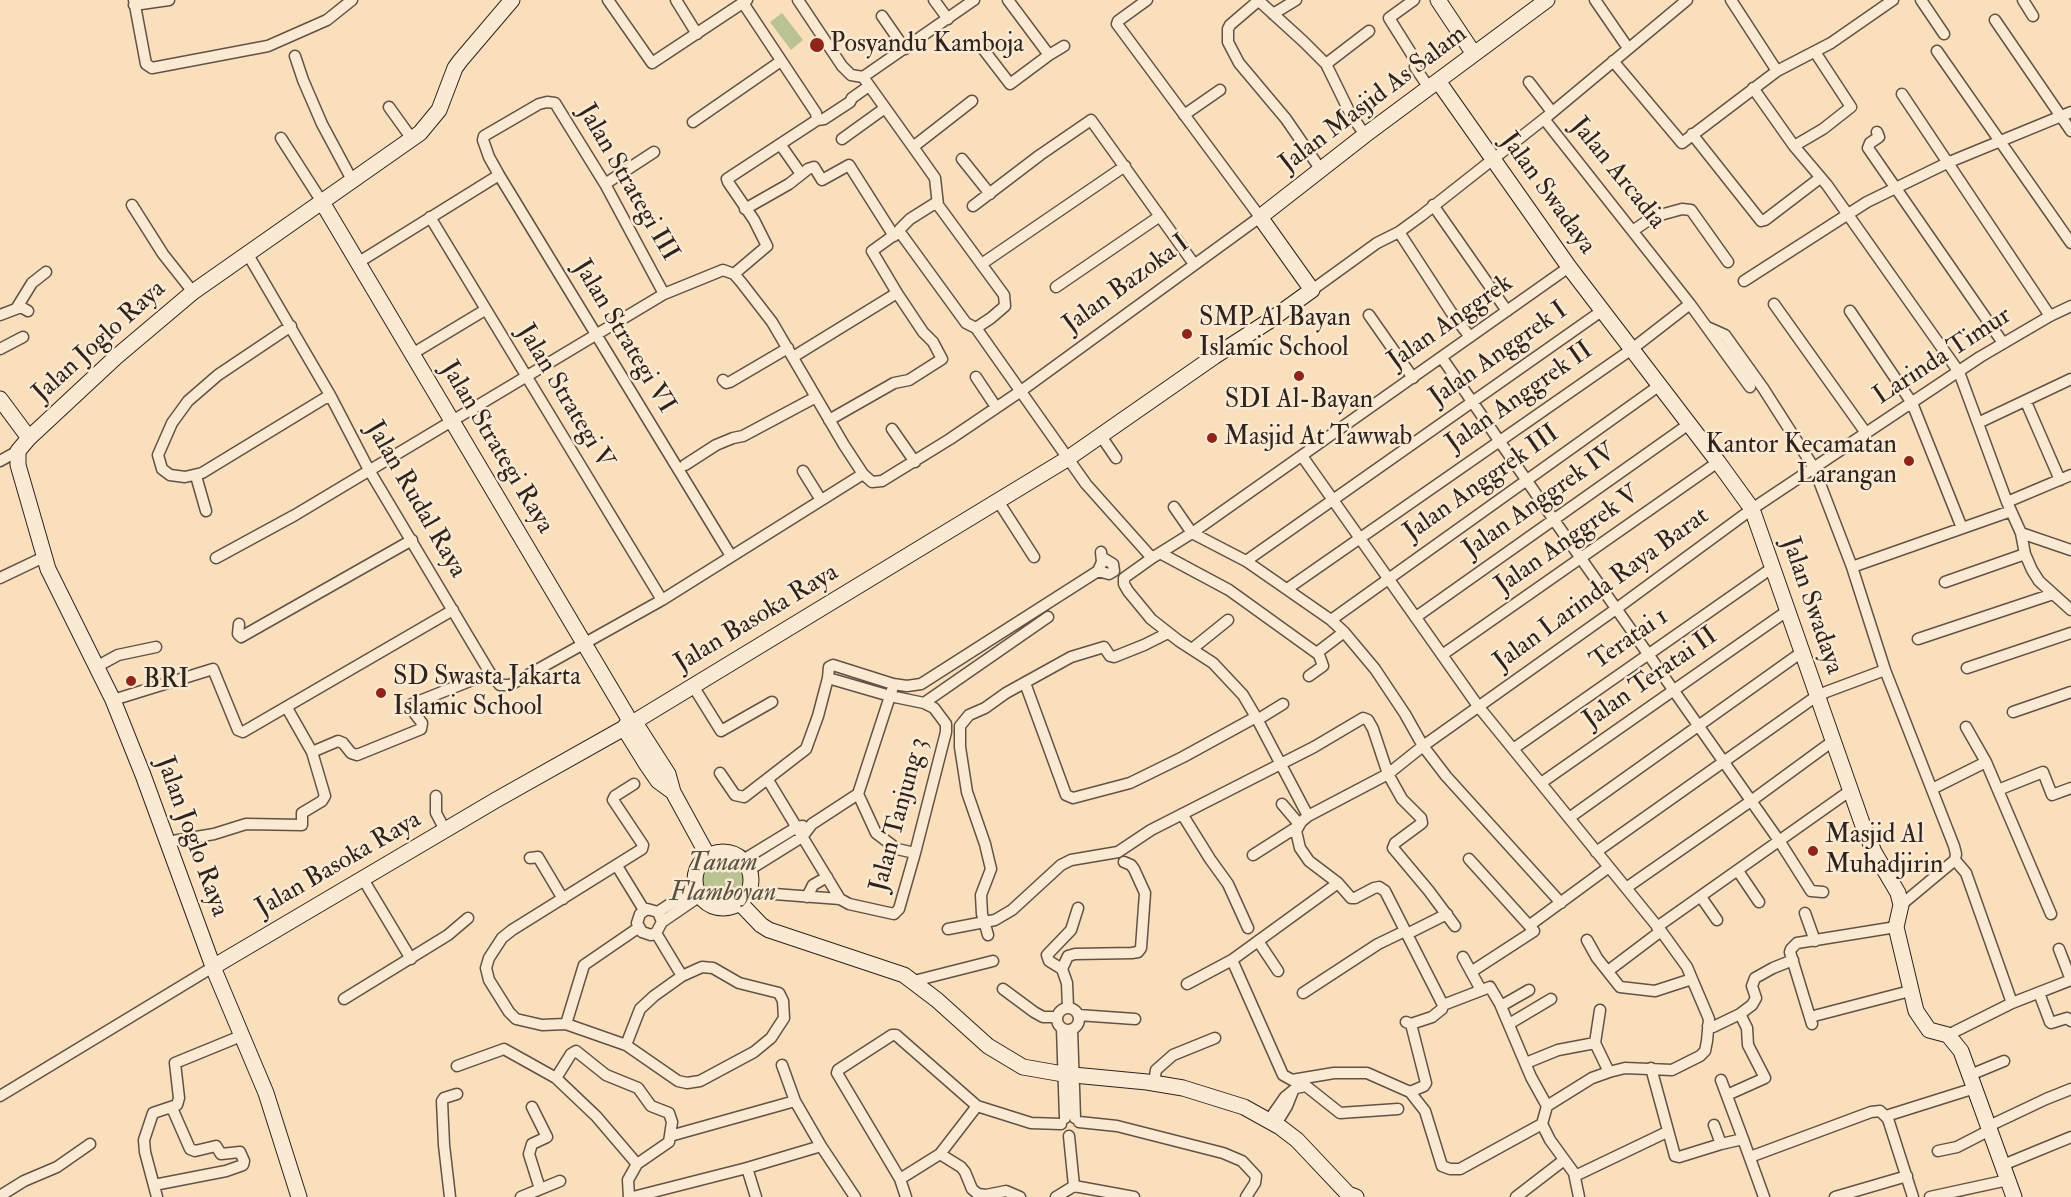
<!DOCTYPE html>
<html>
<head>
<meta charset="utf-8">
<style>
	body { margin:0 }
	canvas { display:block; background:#f9dfbc }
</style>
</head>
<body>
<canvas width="2071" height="1197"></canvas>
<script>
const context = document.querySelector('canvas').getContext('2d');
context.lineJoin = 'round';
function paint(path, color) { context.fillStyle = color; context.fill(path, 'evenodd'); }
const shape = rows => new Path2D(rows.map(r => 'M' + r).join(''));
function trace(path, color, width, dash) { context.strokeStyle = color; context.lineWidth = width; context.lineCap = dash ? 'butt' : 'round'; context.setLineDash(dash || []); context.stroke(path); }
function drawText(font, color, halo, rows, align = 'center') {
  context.font = font + ' "IM FELL Double Pica",serif'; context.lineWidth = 5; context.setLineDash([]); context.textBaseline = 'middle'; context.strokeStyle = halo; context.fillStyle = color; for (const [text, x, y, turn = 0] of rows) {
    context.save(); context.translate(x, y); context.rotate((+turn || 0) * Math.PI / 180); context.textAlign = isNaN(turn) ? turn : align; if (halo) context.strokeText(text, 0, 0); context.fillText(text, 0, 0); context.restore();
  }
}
const green = shape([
	[782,13,803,40,791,50,770,22],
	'695 880a28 28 0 1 1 56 0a28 28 0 1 1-56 0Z'
]);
const street = shape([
	[134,0,146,64,152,68,268,46,327,20,352,0],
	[608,0,652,63,747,0],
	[676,0,697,34],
	[798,0,842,66,851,75,863,77,918,154,935,178,938,205,1004,295,1005,306,991,318,976,328],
	[934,0,948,19],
	[1258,0,1304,42,1326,64,1350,113,1365,135],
	[1414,0,1389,18,1416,61,1415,67,1429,88],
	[1595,0,1628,48],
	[1731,0,1777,71],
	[1921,0,1944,34],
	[2023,0,2033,16],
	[1258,1,1230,25,1228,29,1228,42,1239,63,1286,119,1321,170],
	[743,3,816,113,817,120],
	[134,5,169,0],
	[1273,14,1296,0],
	[882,16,905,49],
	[1995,20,2071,131],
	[980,45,1010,84,1049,55,1008,0],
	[1937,51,2071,243],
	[1049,55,1064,46],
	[295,56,303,80,322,124,352,180],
	[1613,61,1682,143,1777,71,1831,43,1893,0],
	[1326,64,1369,31],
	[863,77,974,0],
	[1529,82,1552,112],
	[1753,88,1794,146,1827,185,1959,372,2007,502,2021,533,2025,554,2032,570,2039,581,2071,610],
	[1902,94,2050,316],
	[389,107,412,139],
	[1184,115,1220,90],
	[693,122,781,61],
	[1548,124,1690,304],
	[1877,132,1879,137,1870,143,1868,148,2003,343],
	[1692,134,1761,221,1765,220,1820,178],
	[281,138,322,202],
	[842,139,885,108],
	[780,144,801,174],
	[1794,146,1823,129,1851,107,1815,52],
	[913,147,972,101],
	[962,159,990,194],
	[605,184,654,152],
	[132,205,163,254,193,292],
	[1433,205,1507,311],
	[973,206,1040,155,1091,120,1194,264],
	[745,209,789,184,808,169,814,167,822,180,849,165,894,236],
	[430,217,662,600],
	[1634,230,1653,217,1682,209,1691,210,1728,262],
	[1399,232,1451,312,1470,337],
	[899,233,900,229,910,219,937,202],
	[247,253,330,395,369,470,490,673,500,685,510,685,662,600,863,474],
	[359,262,499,175],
	[983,263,1125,166],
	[734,274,767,246,754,220,728,182,727,179,817,120,824,119,850,102,852,98,869,86],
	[1744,281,1867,202,1947,163,2071,112],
	[1056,287,1160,216],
	[1312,290,1377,243,1399,232,1421,216,1549,115,1687,0],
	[664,294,605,184,555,103,547,102,539,104,484,136,483,140,489,157,499,175,731,556],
	[1774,304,1866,433],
	[16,309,32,283,46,272],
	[1850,311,1912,403,1962,528],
	[0,315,21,307,28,311],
	[1369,315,1413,378],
	[291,326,218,375,188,401,172,423,158,455,162,469,170,475,185,477,202,473,330,395],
	[1707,327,1725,335,1763,388,1814,468,1852,567,1885,670,1954,846,1956,854,1955,860,1901,905],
	[0,349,23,337],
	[412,354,485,310],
	[793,357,897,293,872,251,897,233,902,235,966,323,976,328,1086,484,1152,558,1124,578,1124,584,1128,591,1151,619,1179,641,1213,663,1243,695,1256,717,1308,816,1301,822,1296,831,1300,848,1309,861,1338,883,1351,898,1355,898,1374,888,1379,887,1385,891,1443,1005,1490,987,1500,1004,1531,1077,1547,1106,1542,1124,1550,1140,1574,1173,1579,1197],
	[1442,358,1554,520,1780,842,1811,891,1823,892],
	[976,377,996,407],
	[723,380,726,383,730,382,788,348],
	[2026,402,2060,480],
	[829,420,894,383,909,380,942,359,933,342,923,332,897,293],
	[1978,423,2071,379],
	[892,429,915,462],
	[1101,436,1116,458],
	[1302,456,1478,706,1661,931,1687,967,1692,979,1655,991,1620,987,1597,958,1587,940],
	[0,461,18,451],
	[685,465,716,445,733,438,743,436,816,397],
	[803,471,821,500],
	[196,476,206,511],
	[998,501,1034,557],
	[2007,502,2071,475],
	[1174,507,1192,533,1246,561,1331,620,1344,632,1375,669,1405,714,1423,746,1446,776,1561,903],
	[2021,533,2071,550],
	[1160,553,1229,590,1318,654],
	[216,558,295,515,664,294,723,270,734,274,741,282,772,322,844,445,863,474,872,482,882,481,950,439,1021,391,1260,217,1117,24,1118,21,1147,0],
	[1152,558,1192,533,1569,267],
	[1246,561,1603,310],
	[1852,567,2011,511],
	[1098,571,1109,574,1114,571,1113,564,1103,558],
	[0,578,44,557],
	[1945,582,2025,554],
	[1287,589,1632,349,1690,304,1750,387],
	[1416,617,1689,424],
	[1331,620,1660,385],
	[239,624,238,634,241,637,412,540],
	[1918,639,2053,594],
	[1192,649,1228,620],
	[1442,655,1718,462],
	[98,666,118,655,156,647],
	[1967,668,2071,633],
	[1309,676,1323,666,1318,652,1344,632],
	[828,678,829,667,833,665,893,684,907,686,921,684,1098,571,1102,562,1101,552],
	[1025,683,1066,795,1073,798,1130,783,1183,757,1256,717],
	[693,686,721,731,772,702],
	[113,700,213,669,238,730,243,732,453,610],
	[924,703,1048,617],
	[2013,712,2071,692],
	[1257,720,1283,704],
	[1513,749,1772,568],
	[312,752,338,741,343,743,351,753,357,755,421,729,422,723,412,710,412,704,490,673],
	[1986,762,2051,914],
	[720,773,735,795,744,797,806,749,818,716,828,678,890,696,924,703,934,708,946,724,946,732,915,853,899,909,894,914,849,904,840,899,768,780],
	[1541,783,1787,611],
	[634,784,615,796,613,800,643,845,642,849,512,930,502,938,489,958,486,968,489,980,509,1012,516,1019,542,1025,566,1024,626,1045,678,1081,687,1083,700,1081,754,1052,771,1038,784,1018,783,1001,779,993,739,983,713,968,702,967,682,976,656,933],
	[1932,789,1986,762,1966,727],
	[1998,790,2043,772,2052,795,2071,788],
	[858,794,876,833,897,849,915,853],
	[436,796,436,813,445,830],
	[1282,804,1299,824],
	[1182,814,1210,859,1228,884,1248,928],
	[1308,816,1388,774,1423,746,1616,609,1752,509,1980,357,2050,316,2071,306],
	[1569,818,1802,652],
	[167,842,214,834,246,824,302,825,302,813,322,801,325,796,312,752,287,708],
	[1596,852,1811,700,1826,692,1885,670],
	[1253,855,1297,827],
	[530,858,538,857,563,899],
	[1469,859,1534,931,1471,972],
	[743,860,797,827,803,826],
	[1955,860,1966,873,2012,1003],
	[617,866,644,910],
	[749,870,802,837,812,824,858,794,892,690],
	[1738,871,1759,902],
	[363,879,411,959],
	[1626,888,1751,801,1833,741],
	[761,893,840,899],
	[807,897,813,885,827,877],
	[1701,897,1717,920],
	[658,912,696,887],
	[1805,913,1815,941],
	[662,922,658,912,647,909,640,914,637,923,642,932,651,935,656,933,662,922,700,896],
	[1530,925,1609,867],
	[1657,927,1851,790],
	[948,929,995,920,1012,910,1061,865,1071,860,1118,852,1151,830,1314,747,1363,718,1368,720,1373,729,1388,774,1402,799,1421,818,1422,823,1395,843,1393,848,1429,891,1455,926],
	[1407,934,1447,914],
	[988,935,982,914,981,895,991,869,985,844,967,792,960,747,960,726,969,715,985,708,1006,693,1071,657,1104,647,1110,656,1114,657,1144,645,1168,633],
	[1258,941,1278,971],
	[2059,949,2071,980],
	[1463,957,1481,990],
	[1232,960,1283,1075,1292,1080,1334,1073,1367,1073,1410,1092,1425,1111,1442,1166,1450,1169,1460,1169,1542,1124],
	[1062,969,1049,961,1047,955,1071,930,1078,908],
	[1608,971,1661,931],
	[914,981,993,961],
	[1187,984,1232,960,1338,883],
	[1003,989,1034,1012,1043,1017,1057,1017],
	[1303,993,1378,944,1405,931],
	[2039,993,2050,1022,2051,1023,2067,1018,2071,1021],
	[344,999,448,935,468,918],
	[1501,1006,1529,990],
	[1068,1008,1067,983,1062,969,1068,956,1075,954,1132,953,1138,952,1141,948,1145,893,1134,869,1131,865,1124,862],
	'1057 1019a11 11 0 1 1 22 0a11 11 0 1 1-22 0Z',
	[1600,1010,1595,1043,1609,1072],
	[1078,1015,1135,1019],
	[1810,1017,1910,991],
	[1406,1022,1411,1024,1432,1017,1442,1009,1443,1005],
	[566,1024,584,965,638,928],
	[1509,1024,1551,999],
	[1812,1024,1790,952,1791,949,1797,943,1896,927],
	[1708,1026,1713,1027,1740,1014,1752,1005,1756,998,1752,986,1755,978,1773,968,1793,960],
	[1062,1028,1065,1118],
	[1072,1029,1075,1118],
	[1948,1035,2012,1003,2071,980],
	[626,1045,640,1009,654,996,682,976],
	[1526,1063,1558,1050,1595,1043],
	[782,1065,795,1101,821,1146,855,1197],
	[457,1066,504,1049,556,1078,596,1116,637,1164],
	[1651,1068,1675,1156,1679,1157,1721,1144],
	[1970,1075,2004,1061],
	[556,1078,571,1054,576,1051,606,1075,638,1088,651,1106,669,1113,672,1122,669,1142,637,1164,628,1180,629,1197],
	[1721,1080,1743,1139],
	[1154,1083,1156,1070,1173,1055,1215,1038],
	[1410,1092,1424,1086,1426,1083,1411,1024],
	[1727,1095,1765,1078,1748,1045,1747,1028,1740,1014],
	[0,1096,213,967],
	[1547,1106,1592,1078,1609,1072,1625,1068,1672,1070,1700,1056,1705,1051,1707,1041,1709,1019,1692,979],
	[532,1107,547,1137,532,1144,529,1154,540,1189],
	[1886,1116,1975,1088],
	[1269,1120,1285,1097,1296,1088,1306,1086,1340,1113,1398,1109],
	[1079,1122,1117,1126,1223,1153,1242,1161,1256,1176,1255,1183,1246,1197],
	[1276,1124,1287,1106,1293,1091],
	[1714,1125,1721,1144,1743,1139,1764,1197],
	[1989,1126,2046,1099,2071,1089],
	[670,1136,795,1101],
	[1069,1136,1074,1186,1134,1197],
	[1938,1151,1957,1147,1990,1130],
	[940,1154,961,1167,965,1172,972,1189,978,1194,986,1195,1006,1191,1020,1197],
	[1750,1157,1871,1112,1880,1111,1888,1119,1913,1197],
	[2003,1165,2071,1137],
	[747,1168,756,1197],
	[1575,1176,1667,1132],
	[900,1179,940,1154,977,1106],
	[154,1185,226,1171,243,1165,244,1161,240,1152,221,1154,216,1146,195,1151,190,1149,172,1108],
	[0,1196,24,1181,57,1167,90,1144],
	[157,1197,145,1152,144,1140,153,1113,177,1105,179,1098,175,1063,241,1036],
	[450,1197,444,1145,442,1101,444,1098,457,1094],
	[521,1197,560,1181],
	[633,1197,747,1168,821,1146],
	[906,1197,900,1179,837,1073,838,1070,892,1035,896,1035,977,1106,1031,1123,1061,1124],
	[1056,1197,1074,1186],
	[1516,1197,1564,1160],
	[1835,1197,1907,1176],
	[1930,1197,2008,1180]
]);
const secondary = shape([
	[1438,0,1474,54],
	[1438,81,1569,267,1718,462,1752,509,1862,823,1874,852,1898,893,1901,905,1896,927,1916,1011,1929,1030,1948,1035,1961,1051,2014,1197],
	[322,202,626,714,629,720,634,721,668,774,673,792,708,856],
	[0,399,29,438],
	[629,721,624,728,647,765,658,781,673,792],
	'695 880a28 28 0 1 1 56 0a28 28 0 1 1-56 0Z',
	[739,902,761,925,769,930,904,975,937,1000,988,1046,1023,1067,1063,1074,1147,1082,1183,1088,1244,1107,1280,1127,1297,1140,1348,1194,1356,1197],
	[213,967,496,800,624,728,1067,459,1215,356,1269,321,1312,290,1260,217,1365,135,1547,0],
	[299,1197,266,1093,215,972,143,775,113,700,48,569,18,465,18,451,29,438,116,357,193,292,420,133,439,110,455,68,460,61,512,0]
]);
const markers = [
	[817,45,8,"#8f2418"],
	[1187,334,6,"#8f2418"],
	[1299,376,6,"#8f2418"],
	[1212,438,6,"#8f2418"],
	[1909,461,6,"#8f2418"],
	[131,681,6,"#8f2418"],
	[381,693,6,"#8f2418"],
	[1813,851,6,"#8f2418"]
];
const poiNames = [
	["Posyandu Kamboja",830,45],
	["SMP Al Bayan",1199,319],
	["Islamic School",1199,349],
	["SDI Al-Bayan",1299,401,"center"],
	["Masjid At Tawwab",1224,438],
	["Kantor Kecamatan",1897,446,"right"],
	["Larangan",1897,476,"right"],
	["SD Swasta Jakarta",393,678],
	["Islamic School",393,708],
	["BRI",143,681],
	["Masjid Al",1825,836],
	["Muhadjirin",1825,866]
];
const streetNames = [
	["Jalan Masjid As Salam",1374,100,-37],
	["Jalan Arcadia",1617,174,51],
	["Jalan Strategi III",627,183,60],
	["Jalan Swadaya",1547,194,54],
	["Jalan Bazoka I",1127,285,-36],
	["Jalan Anggrek",1451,323,-35],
	["Jalan Strategi VI",623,337,59],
	["Jalan Joglo Raya",100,342,-42],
	["Jalan Anggrek I",1499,355,-35],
	["Larinda Timur",1943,357,-33],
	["Jalan Strategi V",564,397,59],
	["Jalan Anggrek II",1520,398,-35],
	["Jalan Strategi Raya",496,448,59],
	["Jalan Anggrek III",1482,484,-35],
	["Jalan Rudal Raya",415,500,60],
	["Jalan Anggrek IV",1540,502,-35],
	["Jalan Anggrek V",1568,541,-35],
	["Jalan Larinda Raya Barat",1602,590,-36],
	["Jalan Swadaya",1811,606,71],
	["Jalan Basoka Raya",757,619,-31],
	["Teratai 1",1630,640,-35],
	["Jalan Teratai II",1651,679,-35],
	["Jalan Tanjung 3",900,815,-75],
	["Jalan Joglo Raya",191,837,70],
	["Jalan Basoka Raya",339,865,-30]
];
const parkNames = [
	["Tanam",723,864],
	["Flamboyan",723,894]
];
paint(green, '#bac293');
trace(street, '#625246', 13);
trace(secondary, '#2f231e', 17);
trace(street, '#fbead3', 10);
trace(secondary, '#fbead3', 15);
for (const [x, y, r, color] of markers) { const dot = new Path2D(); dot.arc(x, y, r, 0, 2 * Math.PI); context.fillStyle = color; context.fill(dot); trace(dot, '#fbead3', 2); }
drawText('26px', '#2f231e', '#fbead3', poiNames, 'left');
drawText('26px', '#2f231e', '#fbead3', streetNames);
drawText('italic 26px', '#595341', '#fbead3', parkNames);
</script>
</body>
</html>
